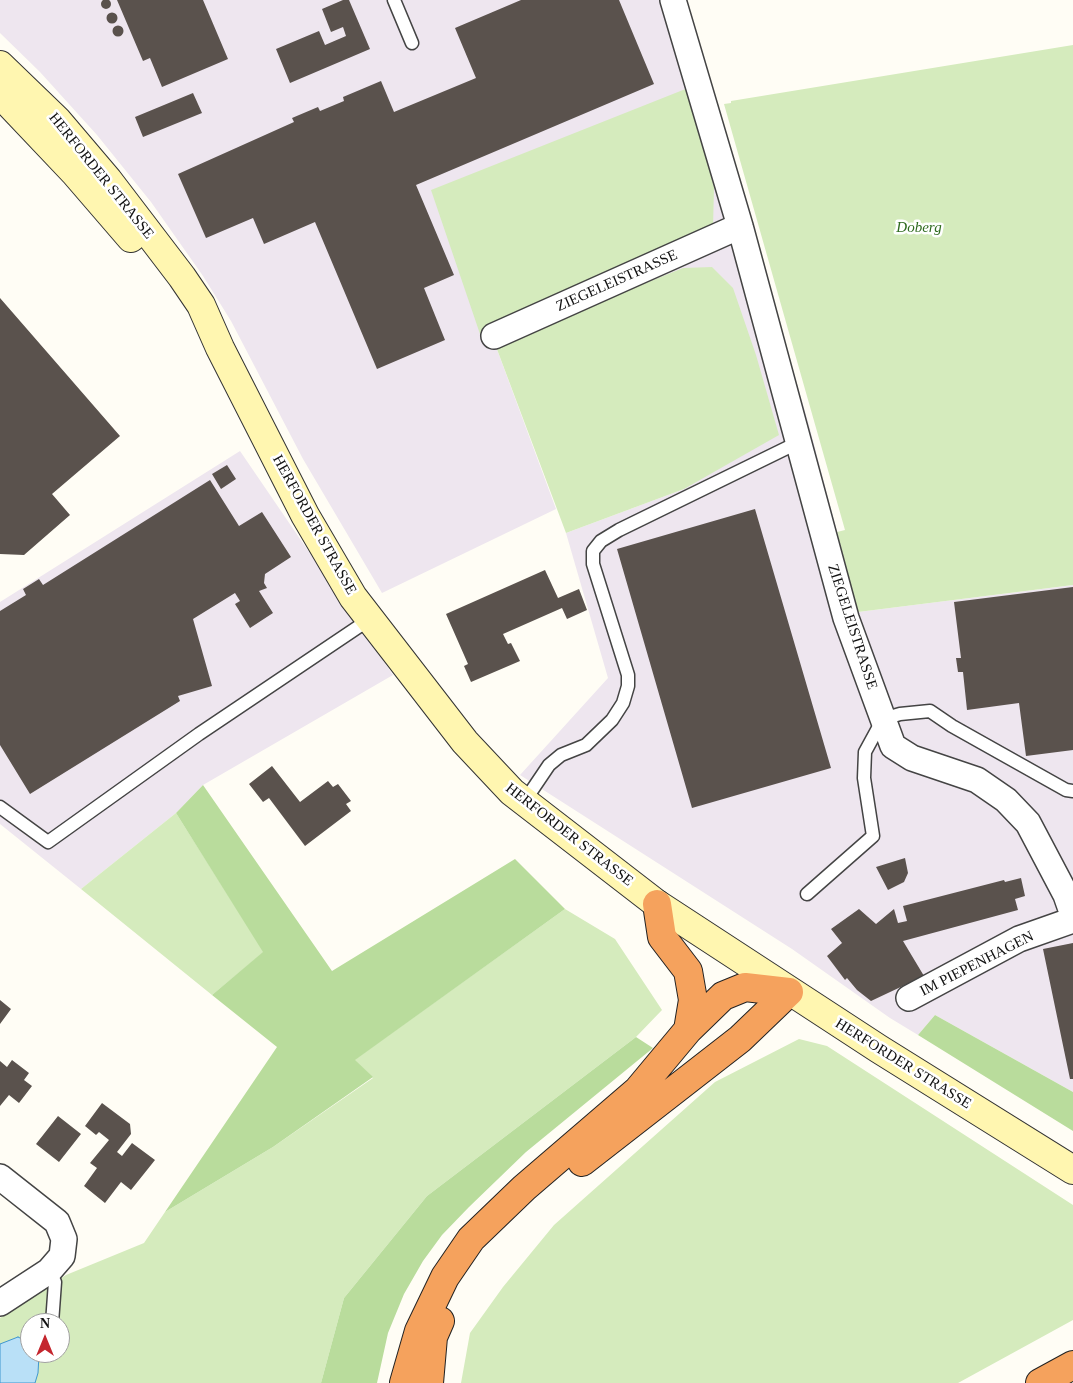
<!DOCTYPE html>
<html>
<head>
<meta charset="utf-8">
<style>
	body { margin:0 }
	#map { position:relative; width:1073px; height:1383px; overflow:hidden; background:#fffdf5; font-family:Georgia,serif }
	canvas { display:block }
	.north { position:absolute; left:20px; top:1313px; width:50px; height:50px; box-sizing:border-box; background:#fff; border:1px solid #a0a0a0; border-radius:50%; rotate:0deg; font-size:14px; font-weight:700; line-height:20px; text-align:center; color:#111 }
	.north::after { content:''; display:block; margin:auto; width:18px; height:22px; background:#c4262e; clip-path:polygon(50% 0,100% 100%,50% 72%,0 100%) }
</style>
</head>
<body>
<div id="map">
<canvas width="1073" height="1383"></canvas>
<div class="north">N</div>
</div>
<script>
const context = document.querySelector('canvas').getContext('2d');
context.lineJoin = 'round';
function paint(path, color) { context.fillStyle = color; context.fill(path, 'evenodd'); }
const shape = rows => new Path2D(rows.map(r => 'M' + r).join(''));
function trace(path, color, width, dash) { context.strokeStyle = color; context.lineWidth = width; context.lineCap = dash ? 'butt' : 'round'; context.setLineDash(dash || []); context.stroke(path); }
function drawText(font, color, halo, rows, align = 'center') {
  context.font = font + ' Georgia,serif'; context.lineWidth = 5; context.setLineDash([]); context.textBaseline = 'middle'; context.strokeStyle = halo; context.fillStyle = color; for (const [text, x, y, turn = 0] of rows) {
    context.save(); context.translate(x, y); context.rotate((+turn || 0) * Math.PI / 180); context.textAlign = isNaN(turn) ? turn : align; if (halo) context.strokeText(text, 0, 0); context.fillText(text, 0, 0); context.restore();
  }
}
const industrial = shape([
	[0,0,685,0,809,425,858,612,1073,585,1073,1092,935,1015,918,1035,890,1018,792,949,520,775,608,678,566,533,684,489,495,344,556,509,382,593,303,459,231,321,203,276,151,202,97,135,40,72,0,33],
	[240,451,393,675,203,785,176,813,81,889,0,824,0,602]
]);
const green = shape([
	[1073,45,1073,585,858,612,837,532,845,530,724,104,731,103,731,101],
	[688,88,714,187,713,228,480,334,431,190],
	[712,267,733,288,756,355,779,435,684,489,566,533,495,344,683,268],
	[176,813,264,952,212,995,81,889],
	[565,909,615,939,662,1010,636,1037,427,1196,344,1298,321,1383,0,1383,0,1318,66,1275,144,1243,165,1212,273,1147,373,1078,354,1060],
	[30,1323,60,1323,60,1353,30,1353],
	[799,1039,827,1046,1073,1205,1073,1320,958,1383,461,1383,470,1333,503,1287,554,1225,715,1082]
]);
const forest = shape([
	[203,785,332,971,515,859,565,909,355,1060,373,1077,273,1147,165,1212,277,1047,212,995,263,952,176,813],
	[935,1015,1073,1092,1073,1131,918,1035],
	[636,1037,653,1048,526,1152,469,1207,442,1235,423,1261,404,1294,388,1333,377,1383,321,1383,344,1298,427,1196]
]);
const water = shape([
	[18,1337,30,1343,30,1353,39,1355,38,1373,35,1383,0,1383,0,1344,18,1337]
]);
const building = shape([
	'101 4a5 5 0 1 1 10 0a5 5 0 1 1-10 0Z',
	[117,0,203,0,228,59,162,87,150,58,143,61],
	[343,0,349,0,370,49,290,83,276,49,319,31,325,45,346,36,343,27,331,32,322,9],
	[521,0,619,0,654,84,416,185,454,275,424,288,445,340,377,369,315,222,264,244,253,218,206,238,178,174,294,122,292,118,318,107,320,111,344,101,343,97,381,81,394,112,476,78,455,28],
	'106.5 18a5.5 5.5 0 1 1 11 0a5.5 5.5 0 1 1-11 0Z',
	'112.5 31a5.5 5.5 0 1 1 11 0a5.5 5.5 0 1 1-11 0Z',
	[193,93,202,113,143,137,135,117],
	[0,298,120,436,52,494,70,515,24,555,0,554],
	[227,465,236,479,221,489,212,474],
	[210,480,239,526,262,512,291,557,265,574,264,583,267,588,259,591,273,613,250,628,235,604,240,601,235,593,193,619,212,686,178,696,180,701,30,794,0,745,0,611,26,595,23,589,39,579,43,585],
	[755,509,831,768,692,808,617,549],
	[545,570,558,598,579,589,587,610,567,619,562,608,503,634,508,644,511,643,520,661,471,682,464,666,468,664,446,614],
	[1073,587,1073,750,1026,756,1019,703,967,710,963,672,958,672,956,658,961,658,954,602],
	[272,766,300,802,328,781,333,787,338,784,351,801,346,804,351,811,305,846,269,798,263,802,249,784],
	[905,858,908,873,904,882,888,890,876,867],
	[1021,878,1025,896,1015,899,1018,910,903,941,924,976,871,1001,857,990,847,978,845,980,827,956,842,943,831,929,859,909,876,924,894,909,898,923,907,921,903,906,1004,880,1005,882],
	[1073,943,1073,1079,1070,1079,1043,949],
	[0,1000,11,1009,0,1024],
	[12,1060,29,1073,24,1080,32,1086,19,1103,9,1095,0,1106,0,1061,7,1067],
	[102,1103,130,1124,131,1134,117,1152,122,1156,132,1143,155,1160,131,1190,121,1182,105,1203,84,1186,97,1168,90,1163,109,1140,99,1132,96,1135,85,1126],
	[58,1116,81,1134,59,1162,36,1144]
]);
const service = shape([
	[394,0,412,43],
	[524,802,549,765,561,755,586,745,612,720,623,703,628,686,628,675,593,564,593,551,601,541,619,530,799,442],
	[0,807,48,842,199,734,370,619],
	[807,894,873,836,864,778,865,752,883,719,900,714,930,711,952,726,1066,790,1073,791],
	[49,1271,55,1282,52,1323]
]);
const minor = shape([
	[673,0,740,226,846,618,893,746,912,758,977,780,1006,800,1028,823,1066,895,1073,915],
	[494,336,740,226],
	[909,998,1019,939,1073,920],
	[0,1177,57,1222,64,1239,62,1256,49,1271,0,1303]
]);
const secondary = shape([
	[0,65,57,120,108,180,182,277,201,305,220,348,305,515,353,597,465,742,512,792,657,904,879,1049,1073,1170],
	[0,94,75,173,131,238]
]);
const motorway = shape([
	[657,904,662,937,688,971,693,1000,688,1030],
	[582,1162,740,1039,789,992],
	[404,1383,419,1331,445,1277,471,1239,524,1188,638,1090,688,1030,723,996,745,987,789,992],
	[429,1383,433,1337,440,1321],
	[1040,1383,1073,1365]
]);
const streetNames = [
	["HERFORDER STRASSE",101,176,51],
	["ZIEGELEISTRASSE",617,281,-24],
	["HERFORDER STRASSE",314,525,61],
	["ZIEGELEISTRASSE",852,627,72],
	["HERFORDER STRASSE",569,835,38],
	["IM PIEPENHAGEN",977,964,-27],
	["HERFORDER STRASSE",903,1064,32]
];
const parkNames = [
	["Doberg",919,228]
];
paint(industrial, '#eee6ef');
paint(green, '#d5ebbd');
paint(forest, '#b9dc9c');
paint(water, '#b9e0f7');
trace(water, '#3f96cf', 1);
paint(building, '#5a524d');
trace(service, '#444', 15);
trace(minor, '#444', 28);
trace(secondary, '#333', 30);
trace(motorway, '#222', 30);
trace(service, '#fff', 12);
trace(minor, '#fff', 25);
trace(secondary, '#fff6b0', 28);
trace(motorway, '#f5a25d', 28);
drawText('15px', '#111', '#fff', streetNames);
drawText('italic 15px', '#2f6b1f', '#fff', parkNames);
</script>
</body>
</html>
